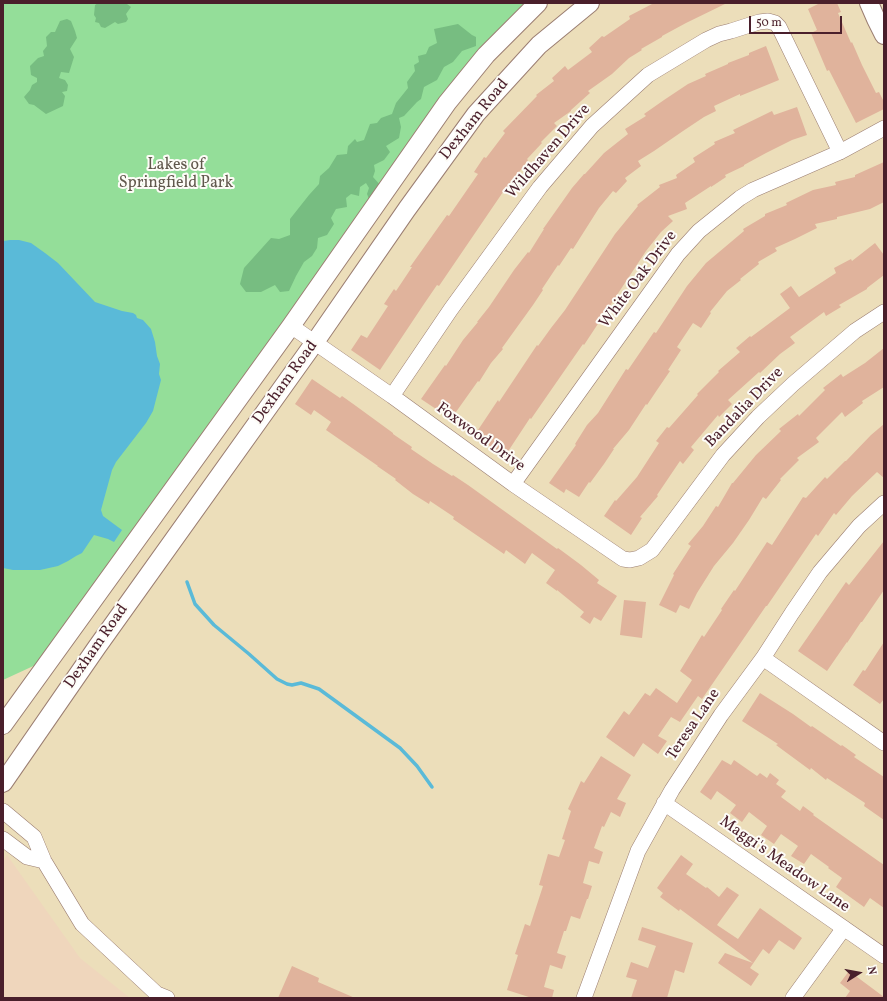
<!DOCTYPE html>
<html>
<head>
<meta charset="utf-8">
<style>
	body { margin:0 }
	#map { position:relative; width:887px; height:1001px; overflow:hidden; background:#ecdeba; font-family:Vollkorn,serif }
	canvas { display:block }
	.frame { position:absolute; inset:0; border:4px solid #4a1f2b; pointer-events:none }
	.north { position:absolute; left:839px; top:953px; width:40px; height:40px; -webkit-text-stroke:3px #fdfcf7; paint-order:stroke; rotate:79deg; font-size:11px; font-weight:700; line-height:16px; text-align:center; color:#4a1f2b }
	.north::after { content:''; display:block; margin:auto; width:14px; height:18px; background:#4a1f2b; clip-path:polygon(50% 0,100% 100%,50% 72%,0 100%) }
	.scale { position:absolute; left:749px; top:16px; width:93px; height:18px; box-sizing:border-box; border:2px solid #4a1f2b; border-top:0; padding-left:5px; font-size:12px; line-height:14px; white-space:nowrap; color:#4a1f2b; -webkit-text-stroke:3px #fdfcf7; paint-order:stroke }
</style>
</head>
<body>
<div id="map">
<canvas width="887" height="1001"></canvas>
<div class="frame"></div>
<div class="north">N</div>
<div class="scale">50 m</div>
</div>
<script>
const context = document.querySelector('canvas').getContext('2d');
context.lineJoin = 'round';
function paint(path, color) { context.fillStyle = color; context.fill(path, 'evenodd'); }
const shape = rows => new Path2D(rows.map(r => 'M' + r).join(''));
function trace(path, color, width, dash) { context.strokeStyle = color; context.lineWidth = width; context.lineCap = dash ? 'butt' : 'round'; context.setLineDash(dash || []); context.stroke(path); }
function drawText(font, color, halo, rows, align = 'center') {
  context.font = font + ' Vollkorn,serif'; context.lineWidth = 4; context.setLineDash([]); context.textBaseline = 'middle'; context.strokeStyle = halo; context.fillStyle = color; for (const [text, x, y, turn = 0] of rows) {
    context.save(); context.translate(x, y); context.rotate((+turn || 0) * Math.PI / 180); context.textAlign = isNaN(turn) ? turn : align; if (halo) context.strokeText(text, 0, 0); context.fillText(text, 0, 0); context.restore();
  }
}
const built = shape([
	[7,855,80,958,130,998,3,998,3,861]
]);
const green = shape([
	[3,3,532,3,42,662,3,680]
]);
const forest = shape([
	[98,3,126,3,127,4,131,7,126,14,128,19,126,22,118,24,115,22,105,28,101,27,99,23,95,22,96,18,94,15,95,5],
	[67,19,71,21,75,31,77,38,70,49,74,57,69,73,61,72,59,78,65,80,68,85,67,91,62,92,65,96,63,106,46,114,34,105,29,104,24,97,30,90,32,85,37,82,37,78,31,75,30,66,38,58,44,56,43,51,47,46,46,37,51,32,55,32,60,21],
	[458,24,472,35,476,37,476,46,462,51,453,62,444,67,437,80,424,87,421,99,417,102,404,116,399,118,401,127,399,138,386,146,390,152,384,160,374,165,375,171,373,177,381,186,369,199,367,194,369,188,366,183,360,187,359,196,351,194,346,198,347,207,336,209,331,218,334,224,327,235,318,238,317,248,312,256,304,262,296,276,289,291,280,292,275,285,261,292,246,292,240,284,244,268,271,238,279,239,290,235,290,219,309,195,319,184,320,176,329,168,337,155,347,154,348,146,355,139,357,142,364,140,370,124,377,123,381,118,392,114,396,103,408,88,407,82,415,71,414,65,419,62,418,56,426,54,429,47,437,43,434,29]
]);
const water = shape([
	[10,240,19,240,31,243,45,253,58,263,95,302,122,311,133,313,136,315,137,318,143,320,151,329,155,342,157,356,160,364,159,374,161,380,153,411,146,423,116,462,112,470,101,510,103,516,122,530,114,542,108,539,94,535,82,553,76,556,68,561,58,566,40,570,13,570,3,568,3,241]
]);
const stream = shape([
	[187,582,195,604,214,625,249,654,277,679,287,684,292,685,301,683,319,689,400,748,417,766,432,787]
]);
const building = shape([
	[654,3,727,3,686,23,662,36,662,37,641,49,642,50,629,58,612,74,588,91,590,93,571,110,571,111,554,123,557,126,541,142,542,143,527,159,528,160,517,175,517,174,504,192,503,192,439,286,437,285,424,304,380,370,351,350,361,335,367,338,388,306,384,304,394,289,396,291,412,267,410,267,447,215,449,216,478,174,474,172,484,157,486,158,505,133,503,131,537,96,536,95,554,81,552,78,565,66,568,70,592,52,589,48,602,36,604,37,630,19,629,16],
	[820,3,837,3,841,12,838,13,851,43,852,42,862,65,876,93,879,92,884,102,884,109,856,123,829,70,827,71,811,33,817,30,808,9],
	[766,46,779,80,740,96,740,94,714,106,716,111,704,117,683,131,654,151,638,161,641,166,625,178,627,181,616,193,613,191,599,208,573,249,571,248,559,266,558,265,542,289,543,290,533,305,502,348,503,349,491,363,479,382,478,381,451,419,421,399,445,365,446,366,463,340,478,322,477,322,489,307,514,270,528,252,529,253,544,229,543,229,572,188,584,174,585,174,604,153,628,134,625,129,646,116,644,114,664,100,688,84,706,76,705,74,728,64,728,63,749,55,749,53],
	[797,107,807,135,792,140,766,153,744,165,744,166,725,175,726,177,711,187,711,186,685,203,687,209,668,216,673,221,661,232,646,251,584,345,583,344,531,419,530,418,505,456,474,436,498,400,499,402,537,345,538,346,551,328,565,310,615,234,638,206,637,205,660,187,659,185,677,178,676,175,695,162,693,158,715,144,714,142,735,133,733,130,772,111,774,115],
	[884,162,884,202,870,209,837,217,837,219,815,224,817,228,795,239,775,248,777,251,758,262,759,264,740,279,741,280,727,291,710,312,711,313,701,328,693,323,677,347,681,350,668,370,670,371,657,390,647,405,646,404,629,430,613,449,614,449,604,464,590,483,589,482,579,497,566,489,564,493,549,483,576,445,575,444,587,425,598,413,626,369,628,370,654,332,656,333,687,286,706,263,744,231,743,229,765,216,765,214,787,205,786,203,813,190,836,185,835,182,855,177,855,175],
	[875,243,884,255,884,275,867,288,867,289,839,305,841,307,826,316,824,312,790,337,795,343,780,354,760,373,759,372,728,400,732,404,719,417,718,415,691,447,694,450,683,464,680,461,657,495,658,496,640,517,642,518,631,535,604,516,615,500,616,501,637,477,659,443,656,441,667,427,669,428,698,395,697,394,719,372,718,371,740,352,736,348,750,336,751,337,790,308,780,294,791,286,799,297,836,273,834,268,851,259,852,261],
	[884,348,884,387,862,401,863,403,845,417,842,412,816,438,819,442,797,458,799,460,780,479,781,480,766,499,763,497,749,520,733,543,714,566,697,593,689,609,680,605,676,613,659,605,674,575,673,574,691,546,688,544,703,526,716,506,718,507,732,483,733,483,756,455,781,431,779,429,798,414,799,416,825,390,823,388,841,374,843,377,865,363],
	[312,379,340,398,342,396,356,406,393,433,393,434,412,447,411,449,433,464,452,476,453,475,468,485,557,549,558,548,581,565,599,580,597,583,617,596,601,621,594,617,590,624,580,617,584,612,557,590,557,591,546,583,555,570,532,553,525,564,506,550,504,554,453,519,454,517,430,501,429,504,413,494,395,480,396,479,377,466,378,466,326,430,331,422,314,410,311,415,295,404],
	[884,424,884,478,877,472,852,496,836,515,834,513,818,536,816,534,767,606,766,606,702,699,698,696,680,722,671,717,658,736,667,741,658,754,643,743,634,757,606,737,624,711,629,715,645,693,650,696,656,688,677,703,692,680,680,671,702,635,704,637,722,610,721,609,734,590,735,591,767,542,772,545,803,497,806,498,825,477,827,479,845,461,846,461,871,435],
	[884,541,884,590,862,622,861,622,847,643,847,642,827,671,798,651,846,582,849,585],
	[624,600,646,602,642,638,620,635],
	[884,642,884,699,880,704,853,685,863,670,865,671],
	[760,693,793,714,811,727,812,726,841,746,842,745,856,755,854,757,884,777,884,820,864,806,865,803,827,778,826,780,811,768,810,770,776,745,778,744,742,721],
	[601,756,631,775,617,799,626,803,620,817,611,812,604,827,602,826,594,848,603,852,599,864,589,861,583,883,592,886,588,899,587,899,580,919,571,916,566,931,564,931,557,953,566,956,562,969,550,965,544,987,554,990,552,998,532,998,507,990,518,955,515,954,525,924,530,926,543,886,539,885,548,854,559,857,565,840,562,839,571,811,568,809,581,781,584,783],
	[722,760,731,765,734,760,757,776,760,773,767,778,770,773,779,780,776,784,786,791,781,797,800,811,803,806,814,814,813,815,884,865,884,908,870,898,864,907,836,887,842,878,828,868,829,867,811,854,804,864,791,856,798,846,781,834,774,844,761,835,767,826,749,812,742,822,730,813,736,805,717,791,711,800,700,792],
	[681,855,693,864,686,874,706,888,707,887,719,897,727,887,739,895,717,925,738,939,760,908,802,938,794,950,779,940,769,954,763,949,750,968,759,974,751,986,718,963,725,953,753,963,680,909,679,911,660,897,663,893,657,888],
	[642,927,693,943,684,973,675,970,667,998,631,998,637,980,626,977,631,962,648,968,656,946,638,940],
	[292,966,319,978,318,982,355,998,278,998],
	[849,971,884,997,884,998,845,998,850,991,840,983]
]);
const minor = shape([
	[291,326,392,396,513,484,623,559,630,560,639,558,652,550,723,455,758,417,793,384,855,331,884,312],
	[392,396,451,309,540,187,592,126,648,75,706,40,719,34,731,31,759,22,768,21,775,23,779,27,840,152],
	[513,484,678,254,699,231,740,198,753,190,840,152,884,128],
	[763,658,884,743],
	[664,803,884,956],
	[3,811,34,837,44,861,82,924,157,994,167,998],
	[3,839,27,857,44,861],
	[584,998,638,851,672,790,721,715,763,658,792,613,820,572,859,526,884,503],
	[793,998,844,928]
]);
const tertiary = shape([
	[869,3,876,19,884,35],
	[3,725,291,326,447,103,486,55,538,3],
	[3,783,97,647,315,342,407,209,476,114,539,45,590,3]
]);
const streetNames = [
	["Dexham Road",475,120,-51],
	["Wildhaven Drive",549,152,-49],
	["White Oak Drive",639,280,-53],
	["Dexham Road",286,383,-54],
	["Bandalia Drive",745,408,-46],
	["Foxwood Drive",480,438,36],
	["Dexham Road",97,647,-55],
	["Teresa Lane",694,725,-56],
	["Maggi's Meadow Lane",784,865,35]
];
const parkNames = [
	["Lakes of",176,166],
	["Springfield Park",176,184]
];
paint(built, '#efd6bc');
paint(green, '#94de99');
paint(forest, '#77bd81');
paint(water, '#5abad8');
trace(stream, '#5abad8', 3.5);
paint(building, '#e0b39c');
trace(minor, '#9b7e72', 16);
trace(tertiary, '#9b7e72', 20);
trace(minor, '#fff', 15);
trace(tertiary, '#fff', 18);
drawText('16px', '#4a1f2b', '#fdfcf7', streetNames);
drawText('16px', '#60584c', '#fdfcf7', parkNames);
</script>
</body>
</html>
